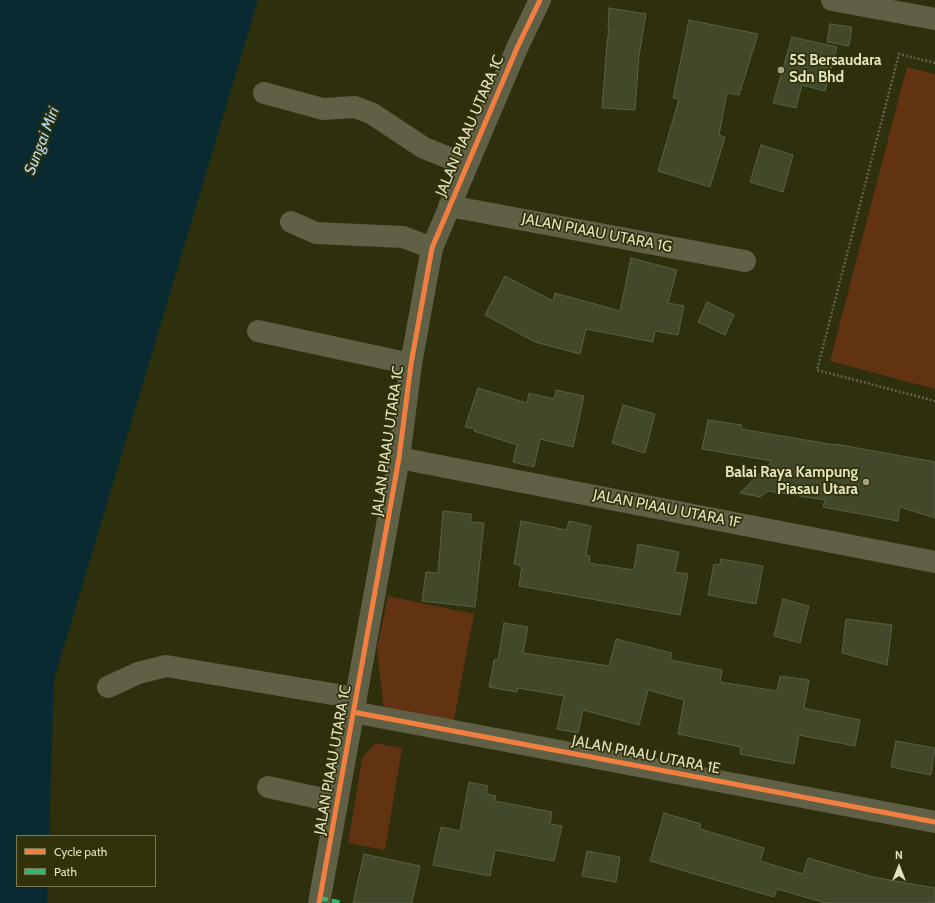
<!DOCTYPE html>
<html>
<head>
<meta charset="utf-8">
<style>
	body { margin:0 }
	#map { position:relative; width:935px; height:903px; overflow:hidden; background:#2e2f0d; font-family:Cabin,sans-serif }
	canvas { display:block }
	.legend { position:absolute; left:16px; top:835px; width:140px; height:52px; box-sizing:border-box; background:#31310a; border:1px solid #787852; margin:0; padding:5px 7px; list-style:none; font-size:12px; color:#e2e3bf }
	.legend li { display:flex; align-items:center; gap:8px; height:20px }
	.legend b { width:20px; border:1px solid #787852 }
	.north { position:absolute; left:879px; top:847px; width:40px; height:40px; -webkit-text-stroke:3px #31310a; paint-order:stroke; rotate:0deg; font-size:11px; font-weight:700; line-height:16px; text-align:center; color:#e2e3bf }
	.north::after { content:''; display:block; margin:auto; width:14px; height:18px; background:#e2e3bf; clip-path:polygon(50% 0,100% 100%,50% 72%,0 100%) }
</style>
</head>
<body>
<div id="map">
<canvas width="935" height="903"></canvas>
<ul class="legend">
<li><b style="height:5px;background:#f27e40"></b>Cycle path</li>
<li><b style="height:5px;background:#33b770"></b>Path</li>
</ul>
<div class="north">N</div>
</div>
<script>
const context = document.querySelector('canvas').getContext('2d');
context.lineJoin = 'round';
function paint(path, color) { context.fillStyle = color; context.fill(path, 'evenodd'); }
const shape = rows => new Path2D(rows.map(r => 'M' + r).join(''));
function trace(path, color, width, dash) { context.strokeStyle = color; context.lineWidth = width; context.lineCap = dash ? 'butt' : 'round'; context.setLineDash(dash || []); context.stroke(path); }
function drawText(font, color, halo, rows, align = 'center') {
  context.font = font + ' Cabin,sans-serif'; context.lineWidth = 3.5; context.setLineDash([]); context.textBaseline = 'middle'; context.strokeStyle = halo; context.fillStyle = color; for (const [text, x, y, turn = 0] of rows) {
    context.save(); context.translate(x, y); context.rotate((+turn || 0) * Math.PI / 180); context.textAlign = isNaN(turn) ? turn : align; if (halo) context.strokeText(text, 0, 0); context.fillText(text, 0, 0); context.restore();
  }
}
const green = shape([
	[907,67,935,74,935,389,830,361],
	[388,596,474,614,453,725,384,711,377,649],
	[375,743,402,748,385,850,348,843,362,759]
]);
const water = shape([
	[0,0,258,0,54,680,49,836,17,836,17,886,48,886,47,903,0,903]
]);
const building = shape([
	[609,8,646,14,639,56,635,110,602,108,607,44,609,28,608,28,609,8],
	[689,20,758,34,739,95,727,93,719,135,725,137,710,187,658,171,679,99,673,98,689,20],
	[830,24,852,27,849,46,827,42,830,24],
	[792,37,837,47,825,91,802,85,796,108,773,103,792,37],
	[761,145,793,155,783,192,750,182,761,145],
	[631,258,677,270,668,303,684,306,678,335,655,331,653,342,586,329,580,354,535,342,485,315,505,276,553,301,555,293,620,311,631,258],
	[707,302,734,315,725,335,698,322,707,302],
	[478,388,527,403,529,393,554,399,556,390,584,396,573,447,540,439,534,467,513,462,517,445,474,431,475,429,465,427,478,388],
	[623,405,655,414,645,453,612,443,623,405],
	[708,420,742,425,741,429,835,445,835,444,935,462,935,518,900,507,898,521,823,507,825,500,768,491,760,497,740,493,772,461,702,449,708,420],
	[443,511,471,514,471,522,484,523,475,607,422,601,426,572,438,573,443,511],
	[521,521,567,530,569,521,591,526,586,555,590,556,589,563,634,570,638,544,679,552,675,572,688,574,680,615,519,586,522,566,514,564,521,521],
	[721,559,763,566,756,604,708,595,714,564,720,565,721,559],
	[783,599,809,606,800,643,774,636,783,599],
	[846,619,892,625,887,665,842,653,846,619],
	[504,623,528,627,523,653,609,666,616,639,672,653,670,660,722,670,720,682,777,691,780,676,809,680,804,708,860,720,855,746,799,735,794,764,740,754,741,747,678,734,684,700,648,690,639,725,583,710,578,733,557,729,564,696,518,688,517,692,489,687,494,660,498,660,504,623],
	[896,741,935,748,931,775,891,767,896,741],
	[469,782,488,786,486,794,496,796,495,801,552,812,550,824,562,826,554,861,495,850,490,876,433,865,441,827,460,831,469,782],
	[664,813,701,824,700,829,764,848,760,861,803,874,808,858,873,877,935,888,935,903,826,903,777,889,774,897,650,861,664,813],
	[587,851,620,857,616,882,582,876,587,851],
	[364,854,420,866,412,903,353,903,364,854]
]);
const path = shape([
	[935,63,899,54,817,370,935,401]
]);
const minor = shape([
	[832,0,935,19],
	[264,93,323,109,355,107,371,113,424,148,467,165],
	[449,206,745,261],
	[291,222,316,233,403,237,432,248],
	[258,331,411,364],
	[399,458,935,562],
	[108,687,138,673,166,666,356,698],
	[353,712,935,822],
	[268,787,337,802],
	[319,903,399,458,411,364,432,248,517,48,540,0]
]);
const quiet = shape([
	[320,898,343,903]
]);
const cycleway = shape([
	[353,712,935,822],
	[319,903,399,458,411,364,432,248,517,48,540,0]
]);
const markers = [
	[781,70,4,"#a3a481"],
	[866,482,4,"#a3a481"]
];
const poiNames = [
	["5S Bersaudara",789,61],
	["Sdn Bhd",789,78],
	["Balai Raya Kampung",858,473,"right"],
	["Piasau Utara",858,490,"right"]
];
const streetNames = [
	["JALAN PIAAU UTARA 1C",470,126,-67],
	["JALAN PIAAU UTARA 1G",597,233,11],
	["JALAN PIAAU UTARA 1C",388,441,-82],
	["JALAN PIAAU UTARA 1F",667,509,11],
	["JALAN PIAAU UTARA 1E",646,755,11],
	["JALAN PIAAU UTARA 1C",333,760,-80]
];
const waterNames = [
	["Sungai Miri",42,141,-69]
];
paint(green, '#623312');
paint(water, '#0a2a32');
paint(building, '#42492a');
trace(building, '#5a6045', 1);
trace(path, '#62634a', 2.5, [2, 2]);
trace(minor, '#606046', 22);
trace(quiet, '#33b770', 4, [8, 4]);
trace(cycleway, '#f27e40', 5);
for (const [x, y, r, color] of markers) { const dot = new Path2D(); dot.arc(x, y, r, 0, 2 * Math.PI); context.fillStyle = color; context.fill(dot); trace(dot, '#31310a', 1.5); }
drawText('bold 15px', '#e2e3bf', '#31310a', poiNames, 'left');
drawText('15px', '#e2e3bf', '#31310a', streetNames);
drawText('italic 16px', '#aeddf4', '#31310a', waterNames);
</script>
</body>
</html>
